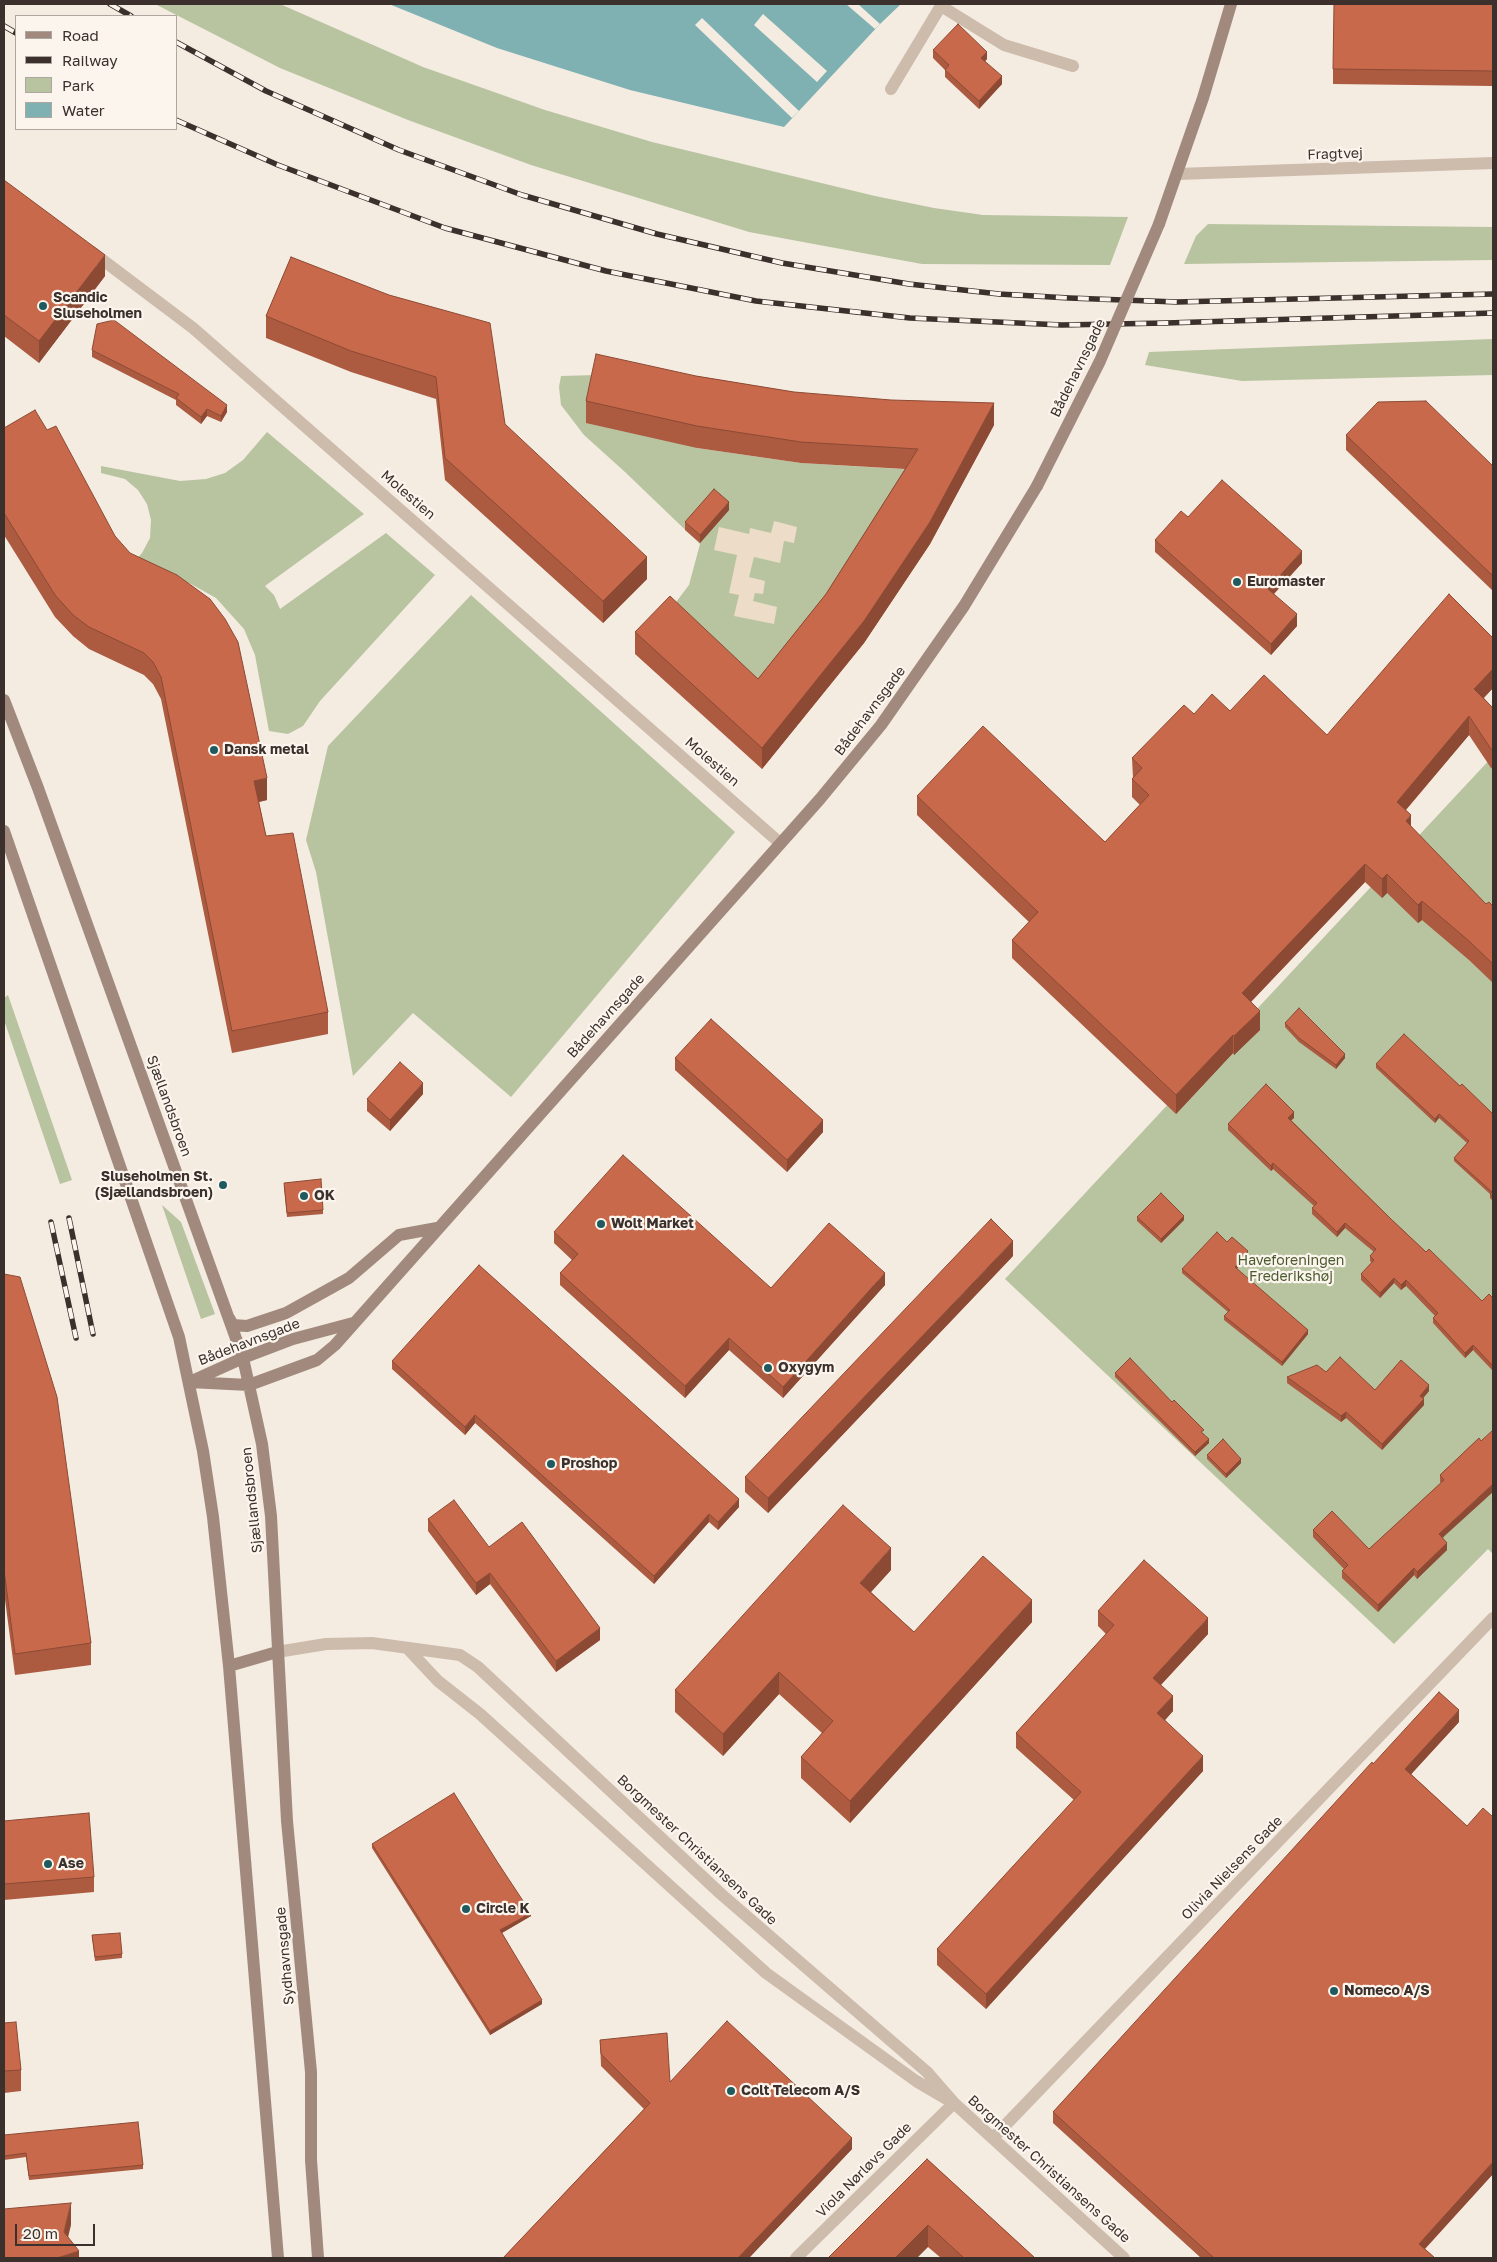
<!DOCTYPE html>
<html>
<head>
<meta charset="utf-8">
<style>
	body { margin:0 }
	#map { position:relative; width:1497px; height:2262px; overflow:hidden; background:#f4ebe1; font-family:"Golos Text",sans-serif }
	canvas { display:block }
	.frame { position:absolute; inset:0; border:5px solid #3b302b; pointer-events:none }
	.legend { position:absolute; left:15px; top:15px; width:162px; height:115px; box-sizing:border-box; background:#fbf5ee; border:1px solid #aea6a0; margin:0; padding:6px 9px; list-style:none; font-size:15px; color:#3b302b }
	.legend li { display:flex; align-items:center; gap:10px; height:25px }
	.legend b { width:25px; border:1px solid #aea6a0 }
	.scale { position:absolute; left:15px; top:2224px; width:80px; height:22px; box-sizing:border-box; border:2px solid #3b302b; border-top:0; padding-left:6px; font-size:15px; line-height:18px; white-space:nowrap; color:#3b302b; -webkit-text-stroke:4px #fbf5ee; paint-order:stroke }
</style>
</head>
<body>
<div id="map">
<canvas width="1497" height="2262"></canvas>
<div class="frame"></div>
<ul class="legend">
<li><b style="height:6px;background:#a18a7d"></b>Road</li>
<li><b style="height:6px;background:#3b302b"></b>Railway</li>
<li><b style="height:14px;background:#b8c4a0"></b>Park</li>
<li><b style="height:14px;background:#7fb0b2"></b>Water</li>
</ul>
<div class="scale">20 m</div>
</div>
<script>
const context = document.querySelector('canvas').getContext('2d');
context.lineJoin = 'round';
function paint(path, color) { context.fillStyle = color; context.fill(path, 'evenodd'); }
const shape = rows => new Path2D(rows.map(r => 'M' + r).join(''));
function trace(path, color, width, dash) { context.strokeStyle = color; context.lineWidth = width; context.lineCap = dash ? 'butt' : 'round'; context.setLineDash(dash || []); context.stroke(path); }
function drawText(font, color, halo, rows, align = 'center') {
  context.font = font + ' "Golos Text",sans-serif'; context.lineWidth = 4.5; context.setLineDash([]); context.textBaseline = 'middle'; context.strokeStyle = halo; context.fillStyle = color; for (const [text, x, y, turn = 0] of rows) {
    context.save(); context.translate(x, y); context.rotate((+turn || 0) * Math.PI / 180); context.textAlign = isNaN(turn) ? turn : align; if (halo) context.strokeText(text, 0, 0); context.fillText(text, 0, 0); context.restore();
  }
}
const green = shape([
	[155,4,280,4,423,67,545,110,652,142,875,196,934,208,983,215,1128,217,1110,265,922,264,749,232,531,165,408,120,280,68],
	[1208,224,1493,227,1493,260,1184,264,1196,236],
	[1493,339,1493,375,1242,381,1145,365,1149,352],
	[596,375,697,448,801,463,918,470,758,701,667,614,689,585,700,544,625,472,584,435,561,405,559,387,561,376],
	[267,432,364,514,265,586,274,595,280,609,386,533,435,575,320,701,303,726,288,734,269,731,255,655,244,629,216,598,191,584,134,562,142,553,150,538,151,520,147,504,138,490,125,479,101,473,101,466,180,481,206,479,225,473,243,460],
	[471,595,735,832,511,1097,413,1013,353,1076,316,872,306,840,328,746],
	[1493,756,1493,1554,1488,1549,1394,1644,1005,1279],
	[8,995,72,1180,60,1184,4,1020,4,998],
	[162,1205,181,1222,215,1314,201,1319]
]);
const plaza = shape([
	[774,521,797,527,794,543,784,541,780,563,754,557,749,577,765,581,763,594,755,593,753,601,777,607,774,624,734,616,739,595,729,593,737,555,714,550,719,527,749,534,750,528,771,533]
]);
const water = shape([
	[389,4,901,4,880,24,784,127,630,90,497,48]
]);
const pier = shape([
	[846,4,858,4,880,24,875,29],
	[763,14,827,71,817,82,754,25],
	[702,18,799,111,792,118,695,25]
]);
const street = shape([
	[941,6,1004,45,1073,66],
	[891,89,942,4],
	[1178,174,1493,163],
	[92,252,193,328,780,843],
	[408,1649,438,1681,480,1714,766,1973,916,2081,945,2098],
	[277,1652,326,1644,372,1643,460,1655,478,1667,721,1894,927,2072,954,2103,1124,2258],
	[993,2138,1493,1618],
	[796,2258,954,2103]
]);
const secondary = shape([
	[1159,224,1203,98,1231,4],
	[4,700,38,788,243,1358,262,1444,271,1516,287,1821,311,2072,311,2160,318,2258],
	[4,831,179,1337,203,1451,213,1517,229,1666,278,2258],
	[229,1318,233,1325,247,1326,286,1313,349,1278,399,1235,437,1228],
	[192,1381,243,1358,293,1339,353,1323],
	[189,1382,249,1385,317,1360,335,1345,820,799,881,725,964,606,1037,486],
	[229,1666,277,1652]
]);
const rail = shape([
	[110,4,131,16],
	[4,26,16,33],
	[176,42,266,91,399,150,522,195,657,234,782,263,909,284,999,294,1069,298,1177,302,1493,294],
	[176,120,278,165,445,228,606,271,756,301,910,318,1062,325,1166,323,1493,313],
	[69,1218,93,1334],
	[51,1222,76,1338]
]);
const secondaryBridge = shape([
	[1037,486,1100,361,1159,224]
]);
const wall = shape([
	[1493,4,1493,86,1333,84,1333,69],
	[933,50,987,59,985,61,1002,84,979,109,945,77,945,70,933,58],
	[4,180,105,276,39,363,4,336],
	[291,257,505,424,647,579,603,623,445,480,436,399,351,372,266,338,266,316],
	[92,350,227,412,221,422,207,416,201,424,176,405,176,400,92,357],
	[696,376,994,425,930,544,864,643,762,769,635,654,635,632,758,679,826,594,905,469,801,463,697,448,586,423,586,401],
	[4,428,47,430,115,536,267,800,259,802,266,836,328,1012,328,1034,232,1053,161,699,153,684,144,675,89,649,73,636,55,617,4,535],
	[1346,435,1493,466,1493,591,1346,450],
	[729,510,700,543,685,530,685,522],
	[1188,517,1302,563,1274,594,1297,626,1271,655,1155,552,1155,540],
	[1493,638,1493,688,1484,698,1493,708,1493,769,1491,768,1469,735,1406,810,1411,827,1486,904,1493,906,1493,983,1469,960,1422,920,1418,923,1387,893,1382,898,1365,882,1251,1002,1260,1030,1234,1055,1233,1053,1176,1114,1012,958,1012,940,1029,922,917,815,917,796,1105,842,1140,805,1132,797,1132,779,1133,778,1132,758,1194,714,1230,711,1327,735],
	[1285,1023,1345,1058,1336,1069,1299,1042,1285,1027],
	[675,1058,823,1132,787,1172,675,1070],
	[1376,1064,1460,1086,1493,1114,1493,1201,1490,1198,1490,1194,1454,1161,1454,1158,1467,1143,1439,1118,1435,1123,1376,1068],
	[423,1094,390,1131,367,1111,367,1099],
	[1294,1118,1291,1120,1391,1219,1426,1252,1482,1301,1493,1298,1493,1369,1492,1370,1473,1350,1465,1358,1433,1323,1433,1318,1435,1316,1406,1286,1401,1290,1394,1283,1380,1298,1361,1280,1361,1274,1372,1263,1370,1261,1370,1256,1374,1252,1345,1228,1337,1237,1312,1214,1312,1208,1314,1206,1273,1169,1271,1171,1228,1130,1228,1124],
	[284,1186,323,1210,323,1214,287,1217],
	[1137,1217,1184,1220,1161,1243,1137,1221],
	[554,1232,771,1288,885,1285,783,1398,729,1350,685,1398,560,1285,560,1273,572,1260,554,1243],
	[1227,1242,1248,1255,1237,1269,1308,1334,1282,1366,1224,1320,1224,1316,1228,1312,1182,1273,1182,1269],
	[1013,1256,768,1513,745,1492,745,1477],
	[4,1274,91,1643,91,1665,15,1675,4,1592],
	[392,1361,739,1507,718,1530,709,1522,654,1584,475,1423,465,1435,392,1369],
	[1326,1372,1375,1390,1429,1391,1423,1398,1424,1405,1382,1450,1346,1418,1341,1422,1287,1383,1287,1377],
	[1115,1373,1204,1434,1209,1443,1195,1456,1115,1377],
	[1479,1438,1443,1538,1447,1550,1417,1579,1414,1575,1378,1612,1342,1578,1342,1571,1344,1569,1313,1537,1313,1530,1369,1549,1441,1483,1440,1482,1440,1475],
	[1207,1455,1241,1463,1226,1478,1207,1459],
	[428,1519,489,1547,600,1640,556,1672,490,1584,476,1595,428,1531],
	[891,1570,871,1592,914,1632,1032,1622,850,1823,801,1778,801,1757,822,1733,779,1694,723,1756,675,1712,675,1690],
	[1098,1611,1208,1634,1161,1685,1173,1711,1165,1720,1203,1771,986,2009,937,1965,937,1949,1074,1800,1016,1748,1016,1733,1106,1634,1098,1626],
	[1459,1722,1411,1774,1467,1826,1493,1816,1493,2174,1425,2249,1435,2258,1201,2258,1053,2123,1053,2112,1373,1764],
	[4,1821,94,1877,94,1892,4,1900],
	[372,1844,498,1863,531,1916,502,1933,542,2004,490,2035,372,1848],
	[92,1935,122,1954,122,1958,95,1961],
	[4,2023,21,2070,21,2091,4,2093],
	[600,2040,670,2082,852,2149,749,2258,503,2258,644,2109,601,2066],
	[4,2135,143,2165,143,2169,29,2180,26,2157,4,2160],
	[927,2159,1035,2258,941,2258,928,2247]
]);
const shadedWall = shape([
	[987,52,987,59,981,65,981,58],
	[1002,76,1002,84,979,109,979,101],
	[105,255,105,276,39,363,39,341],
	[994,403,994,425,930,544,864,643,762,769,762,748],
	[227,405,227,412,221,422,221,416],
	[207,409,207,416,201,424,201,417],
	[729,502,729,510,700,543,700,535],
	[1302,551,1302,563,1268,600,1268,589],
	[647,557,647,579,603,623,603,601],
	[1297,614,1297,626,1271,655,1271,644],
	[1493,669,1493,688,1474,707,1474,689],
	[1469,716,1469,735,1397,820,1397,802],
	[267,778,267,800,254,803,254,781],
	[1411,815,1411,834,1406,821],
	[1365,864,1365,882,1242,1011,1242,993],
	[1387,874,1387,893,1382,898,1382,879],
	[1422,901,1422,920,1418,923,1418,905],
	[1260,1011,1260,1030,1234,1055,1234,1036],
	[1233,1035,1233,1053,1176,1114,1176,1095],
	[1345,1054,1345,1058,1336,1069,1336,1065],
	[423,1083,423,1094,390,1131,390,1120],
	[1294,1112,1294,1118,1288,1123,1288,1118],
	[1439,1114,1439,1118,1435,1123,1435,1119],
	[823,1120,823,1132,787,1172,787,1160],
	[1273,1163,1273,1169,1271,1171,1271,1166],
	[1184,1216,1184,1220,1161,1243,1161,1239],
	[1345,1223,1345,1228,1337,1237,1337,1232],
	[1013,1241,1013,1256,768,1513,768,1498],
	[1248,1251,1248,1255,1235,1271,1235,1267],
	[885,1273,885,1285,783,1398,783,1387],
	[1394,1278,1394,1283,1380,1298,1380,1293],
	[1406,1280,1406,1286,1401,1290,1401,1285],
	[1308,1330,1308,1334,1282,1366,1282,1362],
	[729,1338,729,1350,685,1398,685,1386],
	[1473,1345,1473,1350,1465,1358,1465,1353],
	[1429,1385,1429,1391,1420,1402,1420,1396],
	[1424,1399,1424,1405,1382,1450,1382,1444],
	[1346,1412,1346,1418,1341,1422,1341,1416],
	[475,1415,475,1423,465,1435,465,1427],
	[1209,1439,1209,1443,1195,1456,1195,1452],
	[1241,1459,1241,1463,1226,1478,1226,1474],
	[1493,1484,1493,1492,1439,1541,1439,1534],
	[739,1499,739,1507,718,1530,718,1522],
	[709,1514,709,1522,654,1584,654,1576],
	[1447,1543,1447,1550,1417,1579,1417,1572],
	[891,1548,891,1570,860,1604,860,1583],
	[1414,1568,1414,1575,1378,1612,1378,1605],
	[490,1573,490,1584,476,1595,476,1583],
	[1032,1600,1032,1622,850,1823,850,1801],
	[1208,1618,1208,1634,1153,1693,1153,1678],
	[600,1628,600,1640,556,1672,556,1661],
	[779,1672,779,1694,723,1756,723,1734],
	[1173,1696,1173,1711,1157,1729,1157,1713],
	[1459,1710,1459,1722,1405,1781,1405,1769],
	[1203,1756,1203,1771,986,2009,986,1994],
	[531,1913,531,1916,500,1934,500,1930],
	[542,2000,542,2004,490,2035,490,2031],
	[852,2138,852,2149,749,2258,738,2258],
	[1493,2162,1493,2174,1419,2255,1419,2244],
	[71,2203,71,2225,64,2254,64,2232],
	[928,2225,928,2247,917,2258,895,2258],
	[79,2251,79,2258,57,2258]
]);
const building = shape([
	[1334,4,1493,4,1493,71,1333,69,1334,4],
	[958,24,987,52,981,58,1002,76,979,101,945,70,949,65,933,50,958,24],
	[4,180,105,255,39,341,4,315,4,180],
	[291,257,389,295,490,323,505,424,647,557,603,601,445,458,436,377,351,351,266,316,291,257],
	[114,320,227,405,221,416,207,409,201,417,176,398,179,394,92,350,97,324,114,320],
	[596,354,696,376,794,392,891,400,994,403,930,522,864,621,762,748,635,632,670,596,758,679,826,594,918,449,801,442,697,426,586,401,596,354],
	[1426,401,1493,466,1493,576,1346,435,1378,402,1426,401],
	[35,410,47,430,56,426,115,536,130,553,177,575,210,599,225,619,238,642,267,778,254,781,266,836,293,833,328,1012,232,1031,161,677,153,662,144,653,89,627,73,615,55,595,4,513,4,428,35,410],
	[1222,480,1302,551,1268,589,1297,614,1271,644,1155,540,1181,511,1188,517,1222,480],
	[714,489,729,502,700,535,685,522,714,489],
	[1449,594,1493,638,1493,669,1474,689,1493,708,1493,750,1491,749,1469,716,1397,802,1411,815,1406,821,1486,904,1489,902,1493,906,1493,964,1469,941,1422,901,1418,905,1387,874,1382,879,1365,864,1242,993,1260,1011,1234,1036,1233,1035,1176,1095,1012,940,1038,912,917,796,983,726,1105,842,1149,795,1132,779,1142,768,1132,758,1184,705,1194,714,1212,694,1230,711,1264,675,1327,735,1449,594],
	[1299,1008,1345,1054,1336,1065,1299,1038,1285,1023,1299,1008],
	[711,1019,823,1120,787,1160,675,1058,711,1019],
	[1404,1034,1460,1086,1462,1084,1493,1114,1493,1197,1490,1194,1492,1192,1454,1158,1469,1141,1439,1114,1435,1119,1376,1064,1404,1034],
	[400,1062,423,1083,390,1120,367,1099,400,1062],
	[1266,1084,1294,1112,1288,1118,1391,1219,1426,1252,1429,1249,1482,1301,1489,1294,1493,1298,1493,1363,1492,1365,1473,1345,1465,1353,1433,1318,1438,1313,1406,1280,1401,1285,1394,1278,1380,1293,1361,1274,1374,1260,1370,1256,1376,1249,1345,1223,1337,1232,1312,1208,1317,1203,1273,1163,1271,1166,1228,1124,1266,1084],
	[623,1155,771,1288,829,1223,885,1273,783,1387,729,1338,685,1386,560,1273,578,1254,554,1232,623,1155],
	[321,1179,323,1210,287,1213,284,1183,321,1179],
	[1161,1193,1184,1216,1161,1239,1137,1217,1161,1193],
	[991,1219,1013,1241,768,1498,745,1477,991,1219],
	[1217,1232,1227,1242,1232,1237,1248,1251,1235,1267,1308,1330,1282,1362,1224,1316,1230,1310,1182,1269,1217,1232],
	[479,1265,739,1499,718,1522,709,1514,654,1576,475,1415,465,1427,392,1361,479,1265],
	[4,1274,20,1277,57,1397,91,1643,15,1654,4,1570,4,1274],
	[1340,1357,1375,1390,1401,1360,1429,1385,1420,1396,1424,1399,1382,1444,1346,1412,1341,1416,1287,1377,1317,1365,1326,1372,1340,1357],
	[1130,1358,1172,1402,1174,1400,1204,1430,1201,1432,1209,1439,1195,1452,1115,1373,1130,1358],
	[1493,1430,1493,1484,1439,1534,1447,1543,1417,1572,1414,1568,1378,1605,1342,1571,1348,1565,1313,1530,1332,1511,1369,1549,1444,1480,1440,1475,1479,1438,1481,1441,1493,1430],
	[1223,1439,1241,1459,1226,1474,1207,1455,1223,1439],
	[454,1500,489,1547,522,1522,600,1628,556,1661,490,1573,476,1583,428,1519,454,1500],
	[843,1505,891,1548,860,1583,914,1632,983,1556,1032,1600,850,1801,801,1757,833,1721,779,1672,723,1734,675,1690,843,1505],
	[1144,1560,1208,1618,1153,1678,1173,1696,1157,1713,1203,1756,986,1994,937,1949,1081,1792,1016,1733,1114,1625,1098,1611,1144,1560],
	[1439,1692,1459,1710,1405,1769,1467,1826,1483,1808,1493,1817,1493,1816,1493,2162,1419,2244,1435,2258,1214,2258,1053,2112,1372,1762,1373,1764,1439,1692],
	[454,1793,498,1863,531,1913,500,1930,542,2000,490,2031,372,1844,454,1793],
	[89,1813,94,1877,4,1884,4,1821,89,1813],
	[120,1933,122,1954,95,1957,92,1935,120,1933],
	[727,2021,852,2138,738,2258,503,2258,650,2103,601,2054,600,2040,667,2033,670,2082,727,2021],
	[16,2022,21,2070,4,2071,4,2023,16,2022],
	[138,2122,143,2165,29,2176,26,2153,4,2156,4,2135,138,2122],
	[927,2159,1035,2258,964,2258,928,2225,895,2258,828,2258,927,2159],
	[71,2203,64,2232,79,2251,57,2258,4,2258,4,2209,71,2203]
]);
const markers = [
	[43,306,5,"#1f5a5e"],
	[1237,582,5,"#1f5a5e"],
	[214,750,5,"#1f5a5e"],
	[223,1185,5,"#1f5a5e"],
	[304,1196,5,"#1f5a5e"],
	[601,1224,5,"#1f5a5e"],
	[768,1368,5,"#1f5a5e"],
	[551,1464,5,"#1f5a5e"],
	[48,1864,5,"#1f5a5e"],
	[466,1909,5,"#1f5a5e"],
	[1334,1991,5,"#1f5a5e"],
	[731,2091,5,"#1f5a5e"]
];
const streetNames = [
	["Fragtvej",1335,154,-2],
	["Bådehavnsgade",1078,368,-64],
	["Molestien",408,495,41],
	["Bådehavnsgade",870,711,-53],
	["Molestien",712,762,41],
	["Bådehavnsgade",606,1016,-48],
	["Sjællandsbroen",169,1106,70],
	["Bådehavnsgade",249,1342,-21],
	["Sjællandsbroen",252,1500,-96],
	["Borgmester Christiansens Gade",697,1850,43],
	["Olivia Nielsens Gade",1232,1868,-46],
	["Sydhavnsgade",285,1956,-95],
	["Borgmester Christiansens Gade",1049,2169,42],
	["Viola Nørløvs Gade",864,2170,-45]
];
const poiNames = [
	["Scandic",53,298],
	["Sluseholmen",53,314],
	["Euromaster",1247,582],
	["Dansk metal",224,750],
	["Sluseholmen St.",213,1177,"right"],
	["(Sjællandsbroen)",213,1193,"right"],
	["OK",314,1196],
	["Wolt Market",611,1224],
	["Oxygym",778,1368],
	["Proshop",561,1464],
	["Ase",58,1864],
	["Circle K",476,1909],
	["Nomeco A/S",1344,1991],
	["Colt Telecom A/S",741,2091]
];
const parkNames = [
	["Haveforeningen",1291,1261],
	["Frederikshøj",1291,1277]
];
paint(green, '#b8c4a0');
paint(plaza, '#ecdcc8');
paint(water, '#7fb0b2');
paint(pier, '#f4ebe1');
trace(street, '#cdbbac', 12);
trace(secondary, '#a18a7d', 12);
trace(rail, '#3b302b', 5.5);
trace(rail, '#fbf5ee', 4, [11]);
trace(secondaryBridge, '#a18a7d', 12);
paint(wall, '#ac5a40');
paint(shadedWall, '#8c4a34');
paint(building, '#c8694b');
trace(building, '#8c4a34', 1);
for (const [x, y, r, color] of markers) { const dot = new Path2D(); dot.arc(x, y, r, 0, 2 * Math.PI); context.fillStyle = color; context.fill(dot); trace(dot, '#fbf5ee', 2); }
drawText('14px', '#3b302b', '#fbf5ee', streetNames);
drawText('bold 14px', '#3b302b', '#fbf5ee', poiNames, 'left');
drawText('14px', '#4a5a2e', '#fbf5ee', parkNames);
</script>
</body>
</html>
